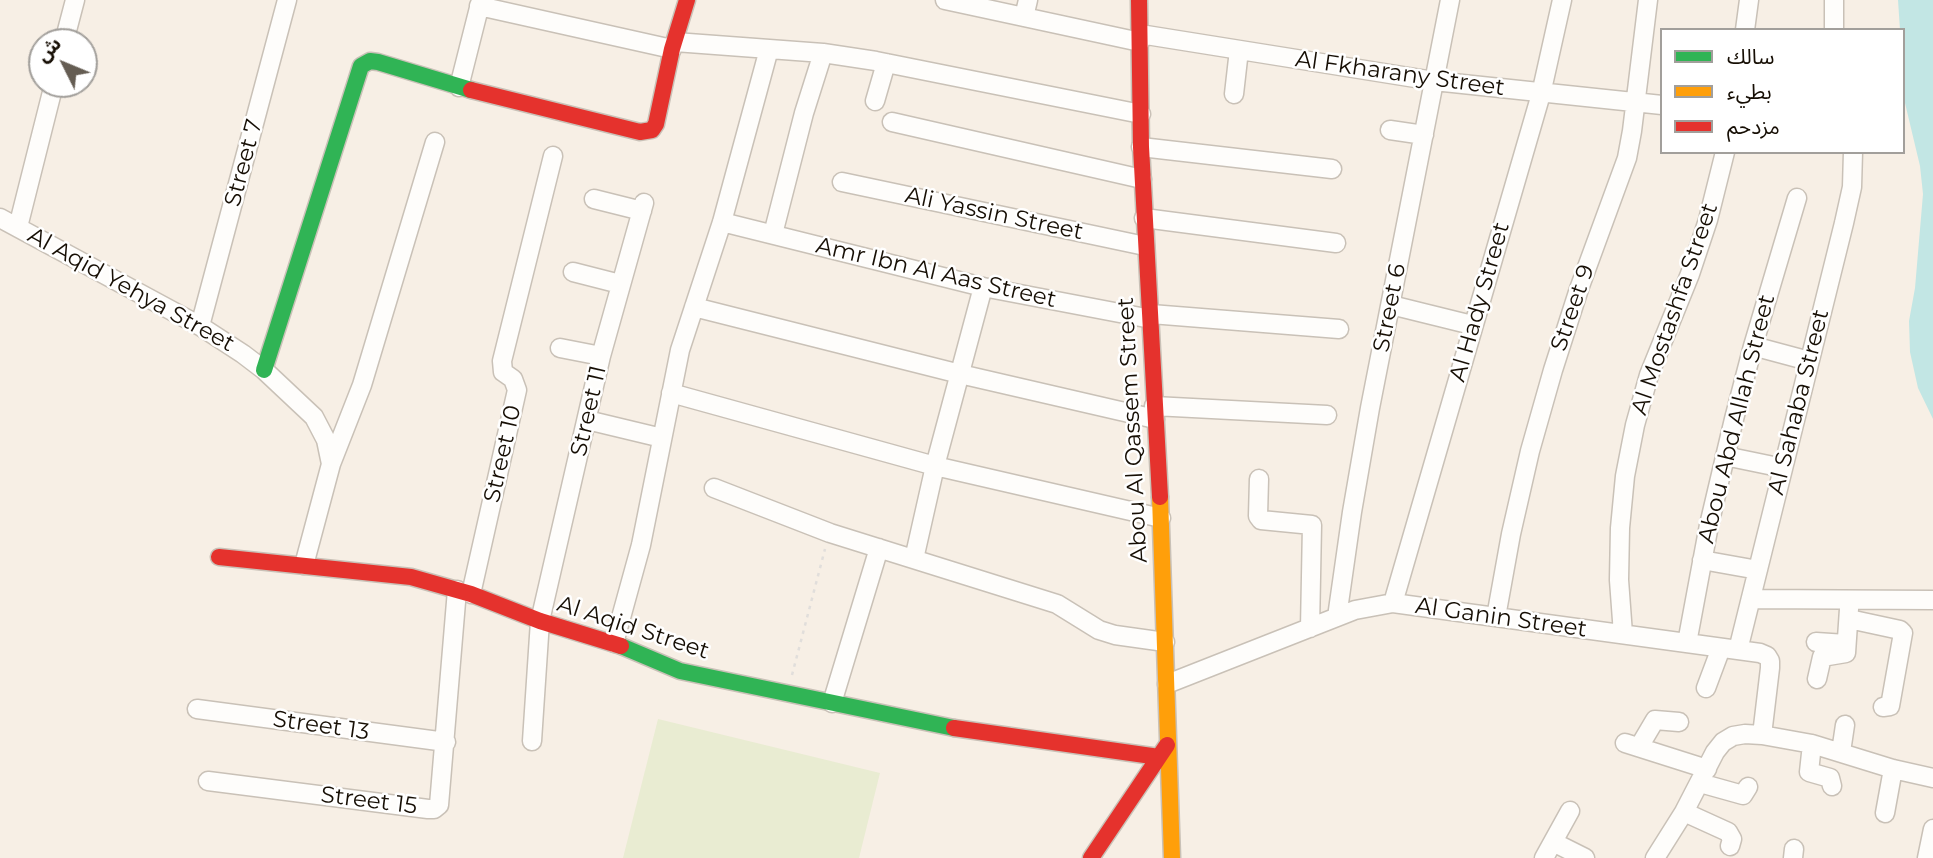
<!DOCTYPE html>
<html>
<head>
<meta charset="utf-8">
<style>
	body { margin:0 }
	#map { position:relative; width:1933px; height:858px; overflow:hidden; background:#f7efe5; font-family:Montserrat,"Noto Sans Arabic",sans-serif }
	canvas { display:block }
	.legend { position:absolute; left:1660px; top:28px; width:245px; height:126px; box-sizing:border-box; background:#fff; border:2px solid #a29f9b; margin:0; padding:9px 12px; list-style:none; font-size:21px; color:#160e04 }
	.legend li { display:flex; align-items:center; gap:14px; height:35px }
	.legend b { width:35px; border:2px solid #a29f9b }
	.north { position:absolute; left:28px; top:28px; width:70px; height:70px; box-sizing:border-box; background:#fff; border:2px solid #a29f9b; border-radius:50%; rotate:313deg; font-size:19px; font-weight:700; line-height:28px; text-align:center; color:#160e04 }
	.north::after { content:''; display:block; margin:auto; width:24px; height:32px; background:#655d53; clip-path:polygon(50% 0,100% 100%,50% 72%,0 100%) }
</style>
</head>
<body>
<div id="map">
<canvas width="1933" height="858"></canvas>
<ul class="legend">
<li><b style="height:9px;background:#30b455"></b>سالك</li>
<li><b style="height:9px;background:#ff9f0a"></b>بطيء</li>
<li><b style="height:9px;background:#e5322d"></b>مزدحم</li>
</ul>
<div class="north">ش</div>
</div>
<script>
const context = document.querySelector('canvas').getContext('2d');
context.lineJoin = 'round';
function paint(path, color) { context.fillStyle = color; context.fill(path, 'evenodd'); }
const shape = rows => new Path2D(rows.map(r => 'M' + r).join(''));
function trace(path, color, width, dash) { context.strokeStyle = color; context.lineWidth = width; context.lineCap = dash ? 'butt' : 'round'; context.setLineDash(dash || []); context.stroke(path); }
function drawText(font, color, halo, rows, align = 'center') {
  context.font = font + ' Montserrat,sans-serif'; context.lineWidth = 5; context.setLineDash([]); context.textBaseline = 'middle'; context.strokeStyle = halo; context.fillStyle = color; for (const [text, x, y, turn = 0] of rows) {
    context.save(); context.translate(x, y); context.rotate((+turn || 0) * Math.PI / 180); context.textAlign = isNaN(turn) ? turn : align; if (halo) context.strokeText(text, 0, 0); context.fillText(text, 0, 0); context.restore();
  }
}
const green = shape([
	[658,719,880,773,859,858,623,858]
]);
const water = shape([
	[1898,0,1933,0,1933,419,1918,388,1910,352,1909,321,1915,288,1923,194,1920,166,1905,103,1903,30,1900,30]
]);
const path = shape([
	[792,675,825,549]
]);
const street = shape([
	[945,0,1140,42],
	[1834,0,1834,30],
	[479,6,672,49],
	[1024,17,1028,0],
	[1745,30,1749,0],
	[1140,34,1434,81,1662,105],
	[64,42,75,0],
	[675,42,823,53,876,61,1141,114],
	[459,87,481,0],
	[1234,94,1239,50],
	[875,101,886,63],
	[892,122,1142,179],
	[1390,130,1424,135],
	[1141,147,1332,169],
	[842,182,1145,246],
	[594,199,642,211],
	[0,218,200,326,243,354,264,370,314,417,326,440,331,464],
	[1144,218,1336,243],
	[722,222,983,287,1151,319],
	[18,227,54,84],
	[773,234,804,113,823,53],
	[573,272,620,284],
	[1391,305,1472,325],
	[694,307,960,374,1155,419],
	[1151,314,1339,329],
	[200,326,287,0],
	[1753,346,1809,361],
	[560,348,601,356],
	[671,393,935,466,1161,518],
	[1154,406,1327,415],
	[587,420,662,438],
	[1725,456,1783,468],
	[1259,479,1258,516,1261,520,1312,525,1310,628],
	[714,488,830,533,1057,604,1099,630,1115,635,1165,642],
	[914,559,935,466,983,287],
	[1702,560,1758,570],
	[304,565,331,464,362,385,435,142],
	[471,594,517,390,513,379,503,372,502,361,553,156],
	[1751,599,1933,600],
	[1393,603,1541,94,1562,0],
	[1337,617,1352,512,1370,408,1450,0],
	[1496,617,1511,534,1530,451,1553,370,1579,289,1627,158,1632,131,1648,0],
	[1849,619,1900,630,1903,633,1890,706,1883,707],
	[1623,634,1619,580,1620,528,1625,476,1635,425,1649,375,1690,274,1708,220,1725,152],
	[1816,642,1846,644],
	[614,643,641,545,680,350,722,222,769,49],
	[1687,643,1709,525,1734,419,1753,346,1797,198],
	[1738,650,1844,223,1852,187,1853,152],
	[1817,679,1822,657,1846,653,1849,609],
	[1167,684,1355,610,1393,603,1760,653,1767,656,1770,661,1770,668,1762,735],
	[1706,688,1721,648],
	[832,703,879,548],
	[197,709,446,742],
	[532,741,540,621,601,356,644,203],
	[1625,743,1707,769],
	[1812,744,1809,772,1830,778,1832,786],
	[1639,747,1655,720,1679,722],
	[1841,752,1845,725],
	[208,781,428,809,434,809,439,805,457,590],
	[1700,783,1743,795,1748,787],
	[1684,812,1728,832,1732,839,1730,846],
	[1885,813,1893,769],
	[1553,842,1585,858],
	[1544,858,1570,811],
	[1655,858,1684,812,1715,752,1723,742,1733,736,1745,734,1762,735,1812,744,1893,769,1933,778],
	[1793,858,1794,849],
	[1927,858,1933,829]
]);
const fast = shape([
	[264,370,361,66,370,61,378,62,471,90],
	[621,646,680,671,954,728]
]);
const slow = shape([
	[1160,497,1172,858]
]);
const jam = shape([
	[1139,0,1141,147,1160,497],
	[471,90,640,132,652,130,656,124,672,49,687,0],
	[219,557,411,577,471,594,540,621,621,646],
	[954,728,1159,757],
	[1091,858,1167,745]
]);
const streetNames = [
	["Al Fkharany Street",1400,74,8],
	["Street 7",244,163,-75],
	["Ali Yassin Street",994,214,12],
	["Amr Ibn Al Aas Street",936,273,13],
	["Al Aqid Yehya Street",131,290,29],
	["Al Hady Street",1480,302,-74],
	["Street 6",1390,308,-79],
	["Street 9",1573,308,-71],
	["Al Mostashfa Street",1675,309,-71],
	["Al Sahaba Street",1799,402,-76],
	["Street 11",589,411,-77],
	["Abou Abd Allah Street",1737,419,-76],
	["Abou Al Qassem Street",1133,430,-93],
	["Street 10",503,454,-77],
	["Al Ganin Street",1501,618,8],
	["Al Aqid Street",633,628,18],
	["Street 13",321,726,8],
	["Street 15",369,801,7]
];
paint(green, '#e9ecd2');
paint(water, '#c2e6e4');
trace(street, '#c9c1b7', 21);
trace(fast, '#c9c1b7', 19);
trace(slow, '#c9c1b7', 19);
trace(jam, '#c9c1b7', 19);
trace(path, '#e1dedb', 2.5, [3.5, 5]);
trace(street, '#fefdfb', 18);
trace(fast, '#30b455', 16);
trace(slow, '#ff9f0a', 16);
trace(jam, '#e5322d', 16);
drawText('23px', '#160e04', '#fff', streetNames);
</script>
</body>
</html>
